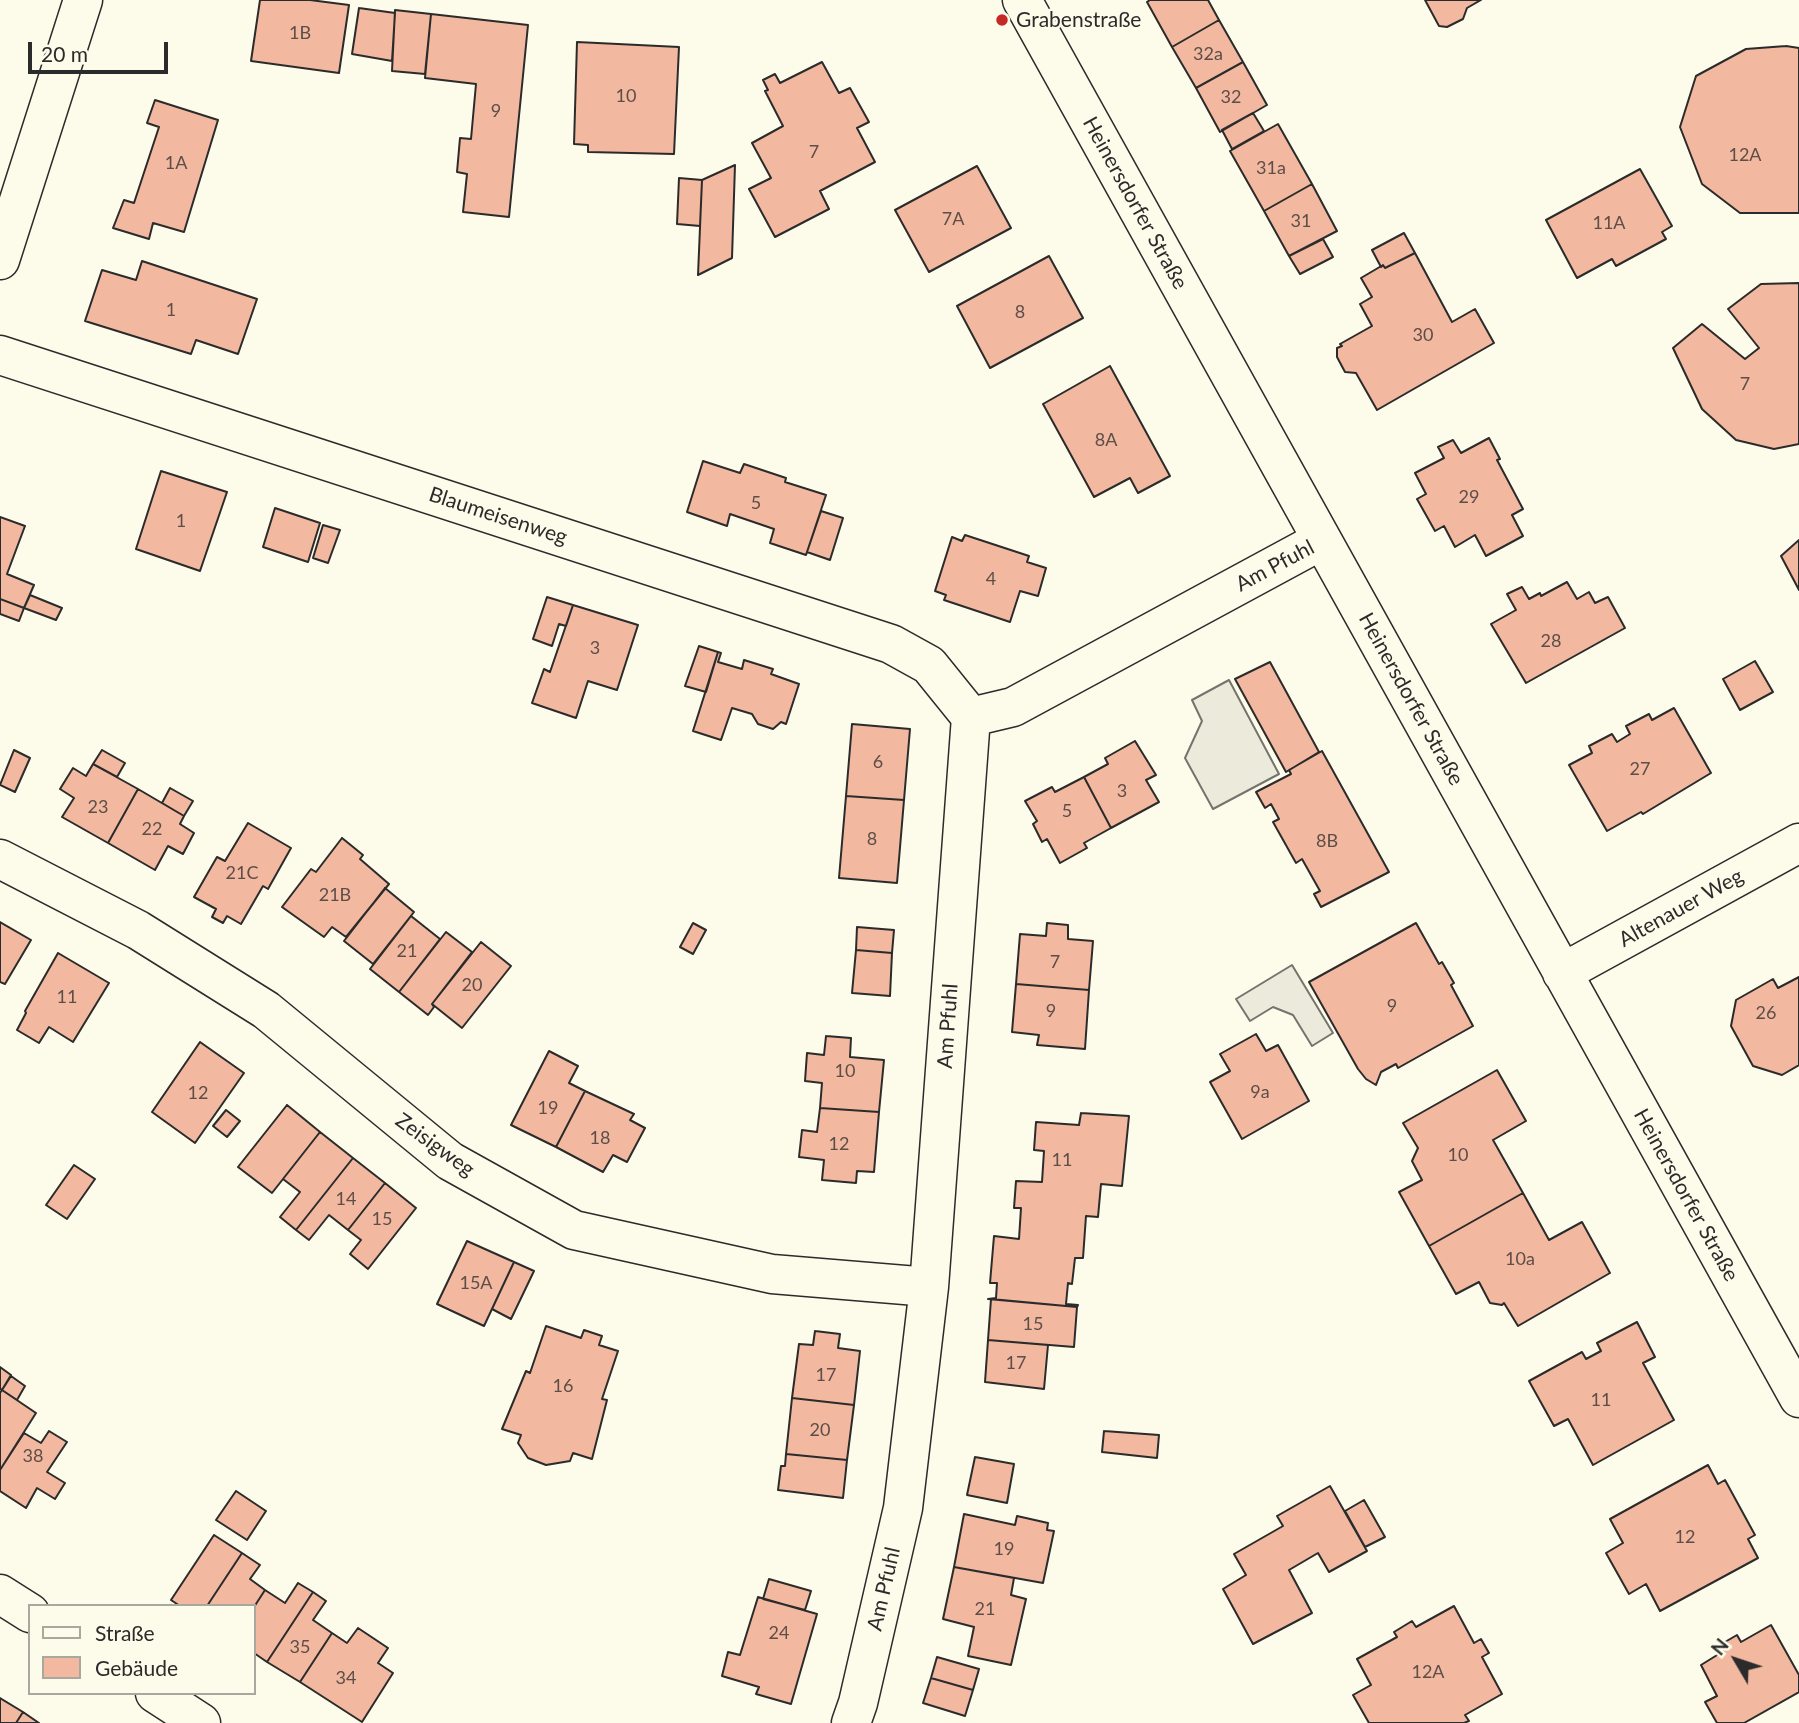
<!DOCTYPE html>
<html>
<head>
<meta charset="utf-8">
<style>
	body { margin:0 }
	#map { position:relative; width:1799px; height:1723px; overflow:hidden; background:#fdfbea; font-family:Lato,sans-serif }
	canvas { display:block }
	.legend { position:absolute; left:28px; top:1604px; width:228px; height:91px; box-sizing:border-box; background:#fdfbea; border:2px solid #a9a89e; margin:0; padding:9px 12px; list-style:none; font-size:21px; color:#2b2b2b }
	.legend li { display:flex; align-items:center; gap:14px; height:35px }
	.legend b { width:35px; border:2px solid #a9a89e }
	.north { position:absolute; left:1701px; top:1625px; width:70px; height:70px; -webkit-text-stroke:5px #fdfbea; paint-order:stroke; rotate:309deg; font-size:19px; font-weight:700; line-height:28px; text-align:center; color:#2b2b2b }
	.north::after { content:''; display:block; margin:auto; width:24px; height:32px; background:#2b2b2b; clip-path:polygon(50% 0,100% 100%,50% 72%,0 100%) }
	.scale { position:absolute; left:28px; top:42px; width:140px; height:32px; box-sizing:border-box; border:4px solid #2b2b2b; border-top:0; padding-left:9px; font-size:21px; line-height:24px; white-space:nowrap; color:#2b2b2b; -webkit-text-stroke:5px #fdfbea; paint-order:stroke }
</style>
</head>
<body>
<div id="map">
<canvas width="1799" height="1723"></canvas>
<ul class="legend">
<li><b style="height:9px;background:#fdfbea"></b>Straße</li>
<li><b style="height:19px;background:#f2b8a0"></b>Gebäude</li>
</ul>
<div class="north">N</div>
<div class="scale">20 m</div>
</div>
<script>
const context = document.querySelector('canvas').getContext('2d');
context.lineJoin = 'round';
function paint(path, color) { context.fillStyle = color; context.fill(path, 'evenodd'); }
const shape = rows => new Path2D(rows.map(r => 'M' + r).join(''));
function trace(path, color, width, dash) { context.strokeStyle = color; context.lineWidth = width; context.lineCap = dash ? 'butt' : 'round'; context.setLineDash(dash || []); context.stroke(path); }
function drawText(font, color, halo, rows, align = 'center') {
  context.font = font + ' Lato,sans-serif'; context.lineWidth = 5; context.setLineDash([]); context.textBaseline = 'middle'; context.strokeStyle = halo; context.fillStyle = color; for (const [text, x, y, turn = 0] of rows) {
    context.save(); context.translate(x, y); context.rotate((+turn || 0) * Math.PI / 180); context.textAlign = isNaN(turn) ? turn : align; if (halo) context.strokeText(text, 0, 0); context.fillText(text, 0, 0); context.restore();
  }
}
const parking = shape([
	[1229,680,1279,774,1213,809,1185,758,1202,721,1192,700,1229,680],
	[1292,965,1333,1033,1312,1046,1293,1015,1273,1007,1250,1021,1236,999,1292,965]
]);
const building = shape([
	[260,0,310,0,349,5,339,73,251,61,260,0],
	[1150,0,1208,0,1219,20,1172,47,1147,2,1150,0],
	[1425,0,1481,0,1467,8,1463,19,1447,27,1439,26,1425,0],
	[359,8,395,13,392,61,352,54,359,8],
	[395,10,431,14,425,74,392,71,395,10],
	[431,14,528,25,509,217,463,212,467,174,457,172,460,138,471,139,476,84,425,78,431,14],
	[1219,20,1243,62,1196,88,1172,47,1219,20],
	[577,42,679,47,674,154,588,152,588,145,574,144,577,42],
	[1786,46,1799,48,1799,213,1740,213,1702,184,1680,127,1696,76,1746,49,1786,46],
	[822,62,839,93,850,88,869,122,857,128,875,162,820,191,829,209,775,237,749,189,771,178,752,143,783,126,765,91,768,90,763,80,775,74,780,83,822,62],
	[1243,62,1267,105,1220,132,1196,88,1243,62],
	[155,100,218,120,184,232,153,223,149,239,113,228,124,200,134,203,159,127,147,123,155,100],
	[1253,113,1264,131,1232,149,1222,130,1253,113],
	[1278,124,1312,184,1264,211,1230,151,1278,124],
	[735,165,732,258,698,275,702,180,735,165],
	[977,166,1011,228,929,272,895,210,977,166],
	[1640,169,1672,226,1662,232,1666,239,1616,266,1612,259,1577,278,1546,220,1640,169],
	[679,178,702,180,700,226,677,224,679,178],
	[1312,184,1337,231,1289,256,1264,211,1312,184],
	[1404,233,1415,253,1385,268,1383,265,1381,267,1372,250,1404,233],
	[1323,239,1333,257,1300,274,1289,256,1323,239],
	[1415,253,1452,322,1475,309,1494,343,1377,410,1356,373,1345,372,1337,357,1337,348,1342,346,1340,344,1372,326,1360,304,1372,297,1361,278,1383,265,1385,268,1415,253],
	[1049,256,1083,318,990,368,957,306,1049,256],
	[142,261,257,299,238,354,196,340,191,354,85,321,102,270,136,280,142,261],
	[1799,283,1799,444,1774,449,1736,440,1702,409,1673,348,1702,324,1745,359,1759,348,1728,309,1761,284,1799,283],
	[1110,366,1170,476,1138,493,1130,478,1094,497,1043,404,1110,366],
	[1489,438,1500,459,1497,460,1523,509,1512,515,1523,536,1486,556,1475,535,1455,547,1444,526,1435,531,1417,499,1426,494,1415,473,1444,458,1438,447,1453,440,1461,453,1489,438],
	[703,461,740,473,744,464,786,478,785,482,826,495,806,555,770,543,774,529,730,514,727,526,687,512,703,461],
	[161,471,227,492,200,571,136,549,161,471],
	[275,508,320,523,308,562,263,547,275,508],
	[821,511,843,518,830,560,807,552,821,511],
	[0,517,25,526,7,574,34,585,24,608,0,599,0,517],
	[323,525,340,530,328,563,313,558,323,525],
	[965,535,1029,556,1027,562,1046,568,1038,596,1020,591,1010,622,944,600,946,595,935,591,952,537,962,541,965,535],
	[1799,540,1799,590,1781,556,1799,540],
	[1567,582,1577,599,1589,592,1595,603,1608,597,1625,628,1526,683,1491,624,1516,610,1507,594,1522,587,1529,599,1540,593,1541,596,1567,582],
	[30,595,62,608,56,620,24,608,30,595],
	[547,597,573,605,566,626,559,624,552,646,533,639,547,597],
	[0,599,24,608,19,621,0,614,0,599],
	[573,605,638,625,617,690,588,681,576,718,532,703,544,669,550,672,573,605],
	[699,646,718,652,706,692,685,686,699,646],
	[718,652,721,653,718,662,742,669,744,660,773,669,771,674,799,684,786,724,781,722,773,729,758,724,752,714,732,708,721,740,693,731,718,652],
	[1755,661,1773,692,1740,710,1723,679,1755,661],
	[1270,662,1319,752,1286,772,1235,679,1270,662],
	[1674,708,1711,773,1643,814,1641,812,1607,831,1569,765,1592,753,1589,746,1612,734,1617,742,1630,734,1626,726,1649,714,1652,720,1674,708],
	[852,724,910,729,904,800,846,796,852,724],
	[1135,741,1156,775,1146,780,1159,802,1111,828,1084,777,1108,764,1105,758,1135,741],
	[14,750,30,758,15,792,0,785,14,750],
	[102,750,125,763,117,777,93,764,102,750],
	[1322,751,1389,872,1321,907,1314,894,1320,891,1302,859,1296,863,1273,822,1279,819,1271,804,1265,808,1256,792,1291,774,1289,770,1322,751],
	[93,764,138,789,108,843,62,817,74,798,60,789,73,768,86,776,93,764],
	[1084,777,1111,828,1084,843,1087,848,1060,863,1047,839,1042,842,1033,824,1037,821,1025,801,1052,787,1055,792,1084,777],
	[170,788,193,801,184,816,162,803,170,788],
	[138,789,184,816,180,824,194,833,183,854,168,846,155,870,108,843,138,789],
	[846,796,904,800,897,883,839,878,846,796],
	[248,823,291,848,268,889,263,886,241,924,227,916,223,923,212,917,216,909,194,897,217,857,225,861,248,823],
	[342,838,363,855,360,859,389,884,346,937,332,927,324,937,282,907,311,869,316,872,342,838],
	[385,888,414,912,373,964,344,941,385,888],
	[411,916,440,939,399,992,370,969,411,916],
	[0,922,31,940,5,984,0,982,0,922],
	[693,923,706,930,693,954,680,947,693,923],
	[1047,923,1068,925,1068,939,1093,941,1089,990,1016,984,1020,934,1046,936,1047,923],
	[1416,923,1439,964,1442,962,1454,983,1451,985,1473,1026,1398,1068,1396,1064,1381,1072,1376,1085,1366,1079,1358,1069,1309,982,1416,923],
	[857,927,894,930,892,953,856,950,857,927],
	[446,932,472,952,432,1004,434,1007,428,1015,399,992,446,932],
	[481,942,511,966,462,1028,432,1004,481,942],
	[856,950,892,953,890,996,852,993,856,950],
	[58,953,109,983,73,1042,49,1027,39,1043,17,1030,26,1013,25,1011,58,953],
	[1799,977,1799,1065,1782,1075,1753,1066,1731,1026,1736,1000,1773,979,1778,988,1799,977],
	[1016,984,1089,990,1085,1049,1037,1045,1039,1035,1012,1032,1016,984],
	[1256,1034,1266,1051,1278,1045,1309,1101,1242,1139,1210,1082,1230,1071,1220,1054,1256,1034],
	[826,1036,851,1038,850,1057,884,1060,879,1112,820,1108,822,1083,805,1081,807,1053,824,1055,826,1036],
	[200,1042,244,1073,195,1143,152,1112,200,1042],
	[549,1051,578,1066,569,1083,585,1091,556,1147,511,1125,549,1051],
	[1497,1070,1526,1121,1493,1140,1523,1193,1429,1246,1399,1192,1422,1180,1412,1161,1418,1148,1403,1123,1497,1070],
	[585,1091,634,1114,630,1120,645,1128,627,1162,613,1155,603,1172,556,1147,585,1091],
	[287,1105,320,1132,272,1193,238,1167,287,1105],
	[820,1108,879,1112,874,1172,857,1171,856,1183,822,1180,824,1160,799,1157,802,1130,817,1132,820,1108],
	[226,1110,240,1121,227,1137,213,1126,226,1110],
	[1081,1113,1129,1116,1122,1186,1101,1184,1098,1217,1086,1216,1083,1258,1075,1258,1072,1284,1068,1283,1066,1304,1078,1305,1077,1307,988,1299,996,1298,997,1283,990,1283,994,1236,1019,1239,1021,1208,1014,1208,1016,1181,1042,1182,1044,1151,1034,1150,1036,1122,1079,1125,1081,1113],
	[320,1132,353,1158,296,1230,280,1217,300,1192,283,1179,320,1132],
	[353,1158,385,1183,348,1230,329,1215,309,1240,296,1230,353,1158],
	[74,1165,95,1179,67,1219,46,1205,74,1165],
	[385,1183,416,1208,368,1269,350,1254,361,1240,348,1230,385,1183],
	[1523,1193,1549,1240,1582,1222,1610,1273,1518,1326,1504,1303,1502,1305,1490,1303,1479,1282,1456,1294,1429,1246,1523,1193],
	[467,1241,514,1262,484,1326,437,1304,467,1241],
	[514,1262,534,1271,511,1319,492,1309,514,1262],
	[991,1299,1077,1307,1074,1347,988,1340,991,1299],
	[1637,1322,1655,1357,1643,1363,1674,1420,1593,1465,1568,1419,1554,1426,1529,1381,1582,1352,1586,1359,1601,1351,1597,1343,1637,1322],
	[546,1326,581,1338,584,1330,602,1336,599,1345,618,1351,602,1399,607,1400,592,1459,573,1453,570,1461,546,1465,528,1458,518,1443,521,1435,502,1429,526,1371,530,1373,546,1326],
	[815,1331,840,1334,838,1348,860,1351,854,1405,792,1398,799,1344,813,1345,815,1331],
	[988,1340,1048,1345,1044,1389,985,1382,988,1340],
	[0,1367,11,1375,2,1390,0,1389,0,1367],
	[11,1376,25,1386,17,1400,2,1390,11,1376],
	[2,1390,36,1413,0,1470,0,1393,2,1390],
	[792,1398,854,1405,847,1460,786,1454,792,1398],
	[49,1431,67,1442,47,1472,65,1483,55,1499,37,1488,26,1508,0,1491,0,1470,24,1433,41,1443,49,1431],
	[1104,1431,1159,1435,1157,1458,1102,1452,1104,1431],
	[786,1454,847,1460,843,1498,778,1490,781,1466,785,1466,786,1454],
	[975,1457,1014,1464,1007,1503,967,1495,975,1457],
	[1708,1465,1718,1484,1725,1480,1755,1535,1748,1539,1758,1558,1660,1611,1646,1584,1629,1594,1606,1553,1623,1543,1610,1519,1708,1465],
	[1330,1486,1367,1551,1329,1572,1318,1553,1289,1570,1312,1613,1253,1644,1223,1589,1246,1575,1234,1554,1283,1526,1277,1516,1330,1486],
	[236,1491,266,1511,247,1540,216,1520,236,1491],
	[1364,1500,1385,1537,1365,1547,1345,1511,1364,1500],
	[964,1514,1015,1525,1017,1516,1048,1523,1047,1530,1054,1531,1043,1583,954,1567,964,1514],
	[214,1535,242,1553,207,1606,180,1606,171,1600,214,1535],
	[242,1553,260,1565,250,1579,265,1590,254,1607,207,1606,242,1553],
	[954,1567,1014,1578,1011,1595,1026,1599,1011,1665,968,1656,974,1627,943,1619,954,1567],
	[769,1579,811,1591,805,1610,763,1599,769,1579],
	[298,1583,313,1592,267,1662,254,1653,254,1607,265,1590,285,1603,298,1583],
	[313,1592,326,1601,313,1620,332,1633,300,1682,267,1662,313,1592],
	[758,1597,817,1614,791,1704,756,1694,759,1687,722,1676,728,1652,740,1655,758,1597],
	[1454,1606,1474,1643,1481,1639,1489,1653,1482,1657,1502,1694,1465,1715,1469,1721,1464,1723,1369,1723,1353,1695,1371,1685,1357,1659,1397,1637,1394,1632,1412,1621,1416,1627,1454,1606],
	[1771,1625,1799,1675,1799,1692,1744,1723,1717,1723,1705,1702,1717,1696,1701,1665,1722,1652,1718,1646,1737,1635,1741,1642,1771,1625],
	[358,1628,388,1648,378,1663,393,1673,362,1722,300,1682,332,1633,347,1643,358,1628],
	[937,1657,979,1669,973,1690,931,1678,937,1657],
	[931,1678,973,1690,965,1716,923,1703,931,1678],
	[0,1698,23,1712,16,1723,0,1723,0,1698],
	[23,1712,39,1723,16,1723,23,1712]
]);
const minor = shape([
	[1022,0,1799,1398],
	[0,260,83,0],
	[0,355,891,644,929,665,971,717],
	[971,717,1013,707,1322,540],
	[0,859,138,930,266,1010,450,1161,574,1230,772,1274,929,1287],
	[1562,973,1799,843],
	[0,1594,30,1613],
	[155,1693,201,1723],
	[851,1723,858,1703,903,1508,929,1287,971,717]
]);
const markers = [
	[1002,20,7,"#c62828"]
];
const numberNames = [
	["1B",300,33],
	["32a",1208,54],
	["10",626,96],
	["32",1231,97],
	["9",496,111],
	["7",814,152],
	["12A",1745,155],
	["1A",176,163],
	["31a",1271,168],
	["7A",953,219],
	["31",1301,221],
	["11A",1609,223],
	["1",171,310],
	["8",1020,312],
	["30",1423,335],
	["7",1745,384],
	["8A",1106,440],
	["29",1469,497],
	["5",756,503],
	["1",181,521],
	["4",991,579],
	["28",1551,641],
	["3",595,648],
	["6",878,762],
	["27",1640,769],
	["3",1122,791],
	["23",98,807],
	["5",1067,811],
	["22",152,829],
	["8",872,839],
	["8B",1327,841],
	["21C",242,873],
	["21B",335,895],
	["21",407,951],
	["7",1055,962],
	["20",472,985],
	["11",67,997],
	["9",1392,1006],
	["9",1051,1011],
	["26",1766,1013],
	["10",845,1071],
	["9a",1260,1092],
	["12",198,1093],
	["19",548,1108],
	["18",600,1138],
	["12",839,1144],
	["10",1458,1155],
	["11",1062,1160],
	["14",346,1199],
	["15",382,1219],
	["10a",1520,1259],
	["15A",476,1283],
	["15",1033,1324],
	["17",1016,1363],
	["17",826,1375],
	["16",563,1386],
	["11",1601,1400],
	["20",820,1430],
	["38",33,1456],
	["12",1685,1537],
	["19",1004,1549],
	["21",985,1609],
	["24",779,1633],
	["35",300,1647],
	["12A",1428,1672],
	["34",346,1678]
];
const poiNames = [
	["Grabenstraße",1016,20]
];
const streetNames = [
	["Heinersdorfer Straße",1135,203,61],
	["Blaumeisenweg",498,516,18],
	["Am Pfuhl",1275,566,-28],
	["Heinersdorfer Straße",1411,699,61],
	["Altenauer Weg",1681,908,-29],
	["Am Pfuhl",948,1026,-86],
	["Zeisigweg",435,1145,36],
	["Heinersdorfer Straße",1686,1195,61],
	["Am Pfuhl",884,1589,-77]
];
paint(parking, '#eceadb');
trace(parking, '#74746e', 2);
paint(building, '#f2b8a0');
trace(building, '#2b2b2b', 2);
trace(minor, '#2b2b2b', 41);
trace(minor, '#fdfbea', 38);
for (const [x, y, r, color] of markers) { const dot = new Path2D(); dot.arc(x, y, r, 0, 2 * Math.PI); context.fillStyle = color; context.fill(dot); trace(dot, '#fdfbea', 2.5); }
drawText('18px', '#5d4e48', null, numberNames);
drawText('21px', '#2b2b2b', '#fdfbea', poiNames, 'left');
drawText('21px', '#2b2b2b', '#fdfbea', streetNames);
</script>
</body>
</html>
